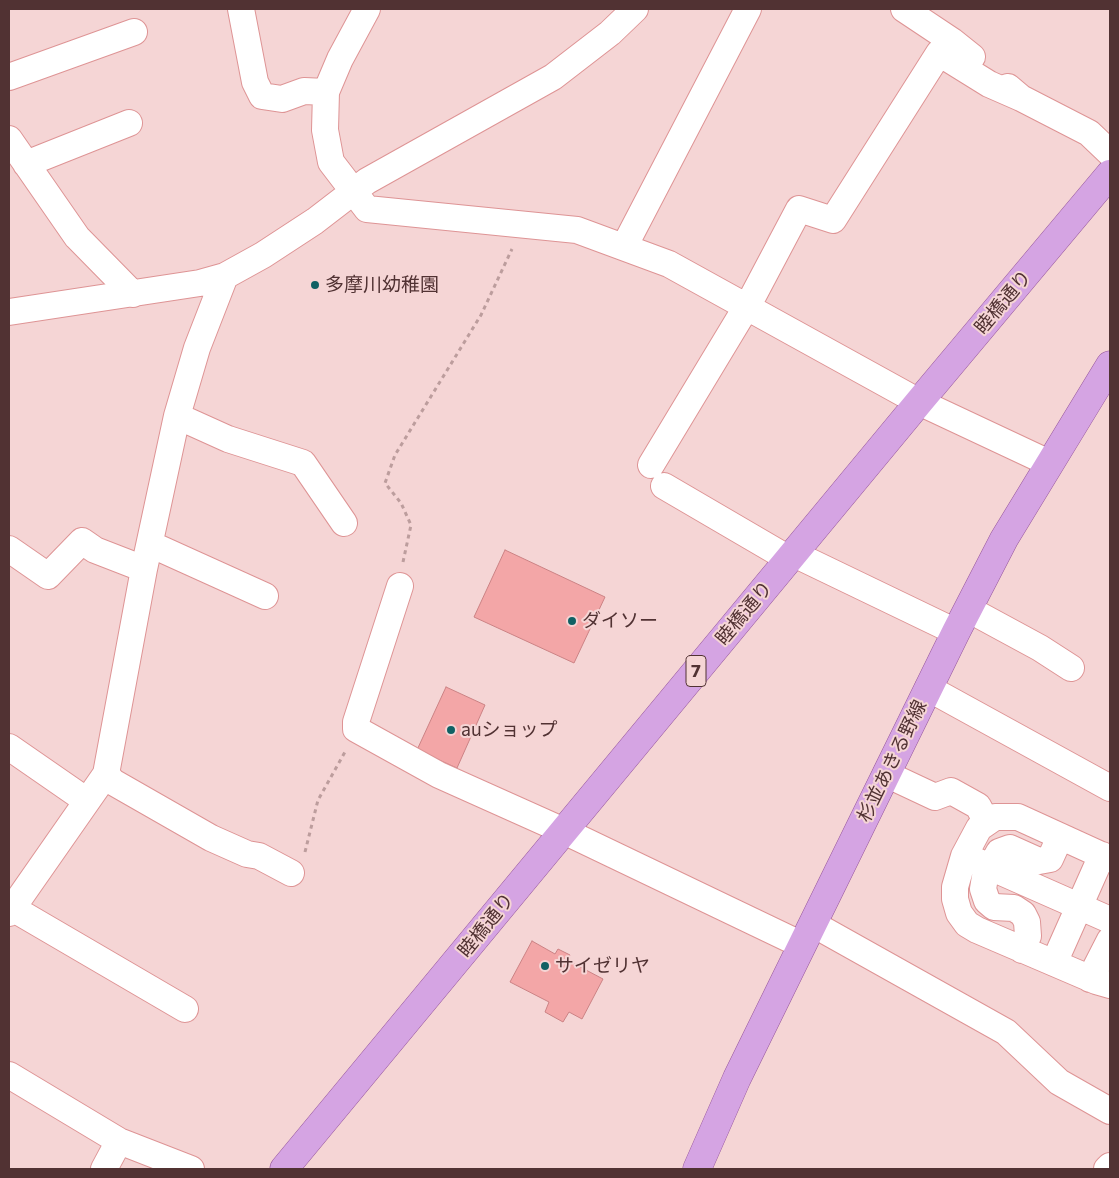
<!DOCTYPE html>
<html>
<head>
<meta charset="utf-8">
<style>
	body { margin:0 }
	#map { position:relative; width:1119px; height:1178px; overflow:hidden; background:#f5d5d5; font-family:Commissioner,sans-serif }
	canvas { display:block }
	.frame { position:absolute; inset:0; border:10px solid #513233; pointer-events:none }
</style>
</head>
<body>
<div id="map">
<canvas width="1119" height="1178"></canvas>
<div class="frame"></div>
</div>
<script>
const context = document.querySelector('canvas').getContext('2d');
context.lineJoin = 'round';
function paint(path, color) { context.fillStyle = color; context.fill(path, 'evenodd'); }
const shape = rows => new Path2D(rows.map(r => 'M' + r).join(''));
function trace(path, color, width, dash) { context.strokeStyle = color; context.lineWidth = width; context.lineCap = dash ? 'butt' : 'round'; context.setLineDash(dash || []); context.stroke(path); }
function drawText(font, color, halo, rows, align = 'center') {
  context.font = font + ' Commissioner,"Noto Sans JP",sans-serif'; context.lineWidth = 4; context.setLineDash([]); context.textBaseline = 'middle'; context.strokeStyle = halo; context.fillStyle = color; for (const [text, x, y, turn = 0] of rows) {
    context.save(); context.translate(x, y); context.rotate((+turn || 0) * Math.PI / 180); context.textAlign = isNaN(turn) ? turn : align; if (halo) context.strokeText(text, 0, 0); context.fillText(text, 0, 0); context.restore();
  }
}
const building = shape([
	[505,550,605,597,574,663,474,617,505,550],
	[446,687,485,705,457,768,417,750,446,687],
	[532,941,555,954,558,949,570,955,567,960,603,979,582,1019,569,1012,563,1022,545,1012,549,1002,510,982,532,941]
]);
const path = shape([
	[403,562,411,525,401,503,385,483,395,455,481,315,512,249],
	[305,852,318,800,345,752]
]);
const minor = shape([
	[241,9,255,82,262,96,282,99,304,91,326,92],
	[367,9,340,59,326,92,325,130,331,162,367,209,577,230,669,264,919,402,1049,463],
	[904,9,952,41,972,57],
	[9,77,134,32],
	[1008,87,1021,98,1089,133,1110,153],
	[9,139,77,237,133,294],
	[26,164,129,123],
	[624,247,748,9],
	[9,312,200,283,225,276,263,255,315,221,367,181,553,77,610,33,635,9],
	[177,416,228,439,303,463,344,523],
	[651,465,753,296,799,209,833,220,939,53,989,84,1021,98],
	[664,486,789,559],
	[150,544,265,596],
	[9,549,48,576,82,541,95,550,144,569],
	[794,554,956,632],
	[400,586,356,722,356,729,439,775,564,831,802,945],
	[968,609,1040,648,1071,668],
	[928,688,1110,788],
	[9,747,87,801],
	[106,774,113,782,211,838,247,854,259,856,291,873],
	[886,774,935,797,951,791,978,806,986,821],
	[1110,859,1018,817,995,817,979,828,964,856,955,887,955,899,959,913,967,924,977,930,1096,981,1110,985],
	[974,860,1110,920],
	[12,908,185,1009],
	[9,913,106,774,144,569,177,416,197,348,225,276],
	[813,924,1006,1032,1059,1082,1110,1111],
	[1022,950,1028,936,1027,922,1023,914,1014,908,994,907,987,901,983,889,985,877,999,852,1010,848,1039,861,1050,859,1060,837],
	[1054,963,1102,855],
	[1090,979,1110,940],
	[9,1075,119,1141,191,1169],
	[104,1169,119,1141],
	[1107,1169,1110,1166]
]);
const major = shape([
	[284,1169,919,402,1110,174],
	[697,1169,737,1078,956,632,1004,539,1110,365]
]);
const markers = [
	[315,285,5,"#106164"],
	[572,621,5,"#106164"],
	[451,730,5,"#106164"],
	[545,966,5,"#106164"]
];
const shields = [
	[696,671,20]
];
const shieldNames = [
	["7",696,671]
];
const poiNames = [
	["多摩川幼稚園",325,285],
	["ダイソー",582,621],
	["auショップ",461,730],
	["サイゼリヤ",555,966]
];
const streetNames = [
	["睦橋通り",1003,302,-50],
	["睦橋通り",744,613,-50],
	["杉並あきる野線",892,761,-64],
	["睦橋通り",486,925,-51]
];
paint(building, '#f3a6a7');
trace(building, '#cb8284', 1);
trace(minor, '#de9495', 28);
trace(major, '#95559a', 29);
trace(path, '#bc9d9d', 3, [4, 4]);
trace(minor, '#fff', 26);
trace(major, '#d5a4e3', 28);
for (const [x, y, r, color] of markers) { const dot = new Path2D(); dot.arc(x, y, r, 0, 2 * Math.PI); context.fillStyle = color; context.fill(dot); trace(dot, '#f5d5d5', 2); }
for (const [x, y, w] of shields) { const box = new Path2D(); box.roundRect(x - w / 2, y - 15.5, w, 31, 4); context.fillStyle = '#f5d5d5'; context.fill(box); trace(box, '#513233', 1); }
drawText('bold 18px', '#513233', null, shieldNames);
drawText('19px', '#513233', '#f5d5d5', poiNames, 'left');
drawText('19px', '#513233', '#f5d5d5', streetNames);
</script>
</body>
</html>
